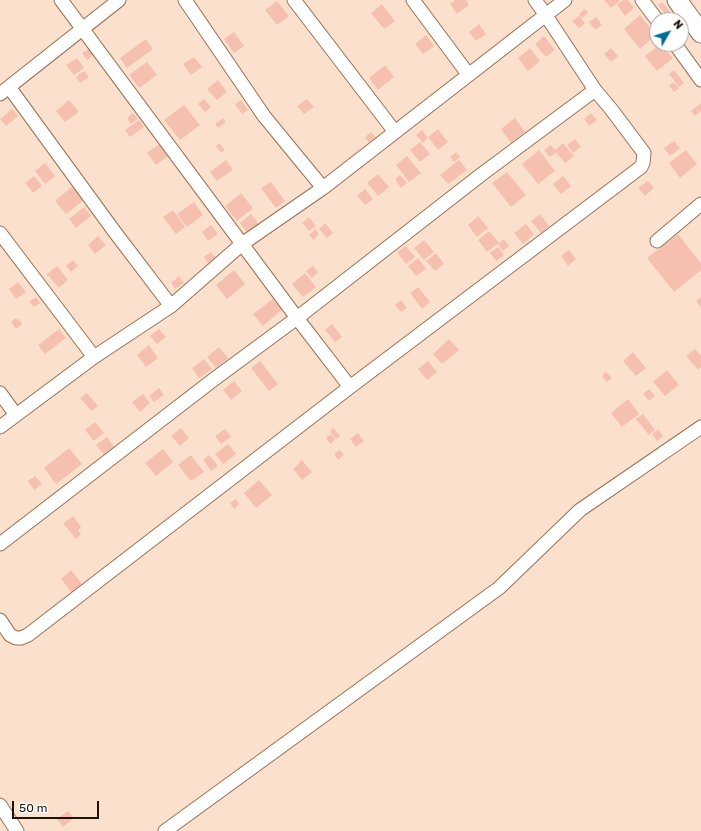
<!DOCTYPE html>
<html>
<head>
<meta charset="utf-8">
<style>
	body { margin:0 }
	#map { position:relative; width:701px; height:831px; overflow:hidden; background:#fbe0cd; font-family:Rubik,sans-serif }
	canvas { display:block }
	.north { position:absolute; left:649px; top:12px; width:40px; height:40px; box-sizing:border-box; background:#fff; border:1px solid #a6a09c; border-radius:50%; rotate:51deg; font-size:11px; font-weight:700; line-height:16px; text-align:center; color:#211207 }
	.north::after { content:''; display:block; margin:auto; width:14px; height:18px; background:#006b98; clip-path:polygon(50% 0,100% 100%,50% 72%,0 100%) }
	.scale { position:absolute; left:12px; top:801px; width:87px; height:18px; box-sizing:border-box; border:2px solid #211207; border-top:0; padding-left:5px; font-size:12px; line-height:14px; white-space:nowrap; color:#211207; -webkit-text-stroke:3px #fff; paint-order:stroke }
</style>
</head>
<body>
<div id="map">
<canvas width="701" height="831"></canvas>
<div class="north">N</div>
<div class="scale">50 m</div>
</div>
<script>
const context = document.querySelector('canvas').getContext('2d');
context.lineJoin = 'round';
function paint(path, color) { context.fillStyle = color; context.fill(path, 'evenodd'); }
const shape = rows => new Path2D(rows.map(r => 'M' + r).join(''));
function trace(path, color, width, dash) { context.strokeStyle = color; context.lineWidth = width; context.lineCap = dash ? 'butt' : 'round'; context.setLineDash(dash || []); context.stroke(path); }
const building = shape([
	[455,0,466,0,469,5,457,14,450,4],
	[604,0,619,0,620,1,611,8],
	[623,0,628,0,634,8,625,16,617,5],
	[277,1,289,16,277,25,265,10],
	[662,2,670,12,666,15,658,5],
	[382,4,395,21,384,29,371,13],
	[585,9,588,13,582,18,579,14],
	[640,15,656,35,640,49,624,29],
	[579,16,585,23,579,28,572,21],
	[596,17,602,25,595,30,589,22],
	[479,24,486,34,476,41,469,32],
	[234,32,244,46,234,53,224,39],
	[426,35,434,46,423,54,415,44],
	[544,36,555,50,546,57,535,44],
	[146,39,153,49,127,68,120,58],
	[660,44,673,58,657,71,645,56],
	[530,48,540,61,528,71,518,58],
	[611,48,618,56,611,62,604,54],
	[89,49,93,55,87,60,82,53],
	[194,57,202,67,191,75,183,64],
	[77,58,84,68,74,75,66,65],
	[147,62,157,75,139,88,129,75],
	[385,65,394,77,378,90,369,78],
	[674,70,684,83,679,87,669,74],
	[84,71,89,77,80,83,76,77],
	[218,80,227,92,217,100,207,89],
	[674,82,679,88,674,92,669,86],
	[204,99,211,107,205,112,198,104],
	[307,99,314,107,304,114,297,106],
	[69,100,79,112,65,122,56,111],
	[241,100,248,110,242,114,235,104],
	[701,103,701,111,695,116,691,111],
	[184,105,200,125,180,140,164,120],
	[12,109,18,116,6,126,0,119],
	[133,113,138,119,131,124,127,118],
	[591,113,597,120,589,126,584,119],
	[223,118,226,122,218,128,215,124],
	[515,118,525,132,511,143,501,129],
	[139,120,144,127,130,137,125,130],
	[438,129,448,142,438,150,428,137],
	[422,130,428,138,423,143,416,135],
	[371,132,376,137,369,143,365,137],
	[575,139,581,147,573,153,567,145],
	[674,141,680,148,670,156,664,148],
	[420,142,430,154,420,162,410,150],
	[219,143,225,150,221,153,216,146],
	[563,143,574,156,565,163,556,152,550,157,544,150,551,145,555,150],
	[159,144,168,156,156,165,147,153],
	[539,150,555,171,538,184,522,164],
	[686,150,697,164,680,178,669,163],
	[456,152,460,157,454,162,450,157],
	[407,156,421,173,409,182,396,165],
	[226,160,233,170,217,181,210,172],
	[459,160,467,170,448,184,440,175],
	[45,163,55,176,45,184,35,171],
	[507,172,526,195,511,207,492,183],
	[378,174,389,187,378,196,367,183],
	[400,175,407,183,401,188,395,179],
	[34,176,42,186,33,193,25,183],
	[563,176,571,186,561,194,553,184],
	[648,181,654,188,645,196,638,188],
	[271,182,285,201,276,208,261,188],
	[74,185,85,199,66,214,55,201],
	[365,189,373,199,365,205,357,196],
	[241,193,253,208,237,221,225,206],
	[194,202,203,215,187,227,177,214],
	[84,207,91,216,76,228,69,219],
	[173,210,185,227,176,234,163,217],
	[251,214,260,226,249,235,240,223],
	[540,214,549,226,541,233,531,221],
	[478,216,488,228,477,237,468,225],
	[309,217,316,226,309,231,302,223],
	[325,223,333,233,327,238,319,229],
	[526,224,534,234,523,244,514,233],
	[211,225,218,234,208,241,202,232],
	[315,229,319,234,313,240,309,235],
	[489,231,499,243,487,252,478,240],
	[678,234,701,263,701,270,674,292,647,258],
	[98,236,106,245,95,254,88,245],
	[504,239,509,246,503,251,498,244],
	[424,240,434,252,424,260,414,248],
	[406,246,415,257,406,264,397,252],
	[498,247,504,255,496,261,490,253],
	[569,250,576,259,568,266,561,256],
	[211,252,216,258,208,263,204,257],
	[436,253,444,264,435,271,426,261],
	[418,258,426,269,416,276,408,266],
	[73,260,78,266,71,272,66,266],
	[57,266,68,280,59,288,47,274],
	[313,266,318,272,312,278,306,271],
	[234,270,245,284,227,299,216,285],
	[305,273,316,287,303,297,292,284],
	[179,276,184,283,175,289,171,283],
	[18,282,26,292,16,299,9,289],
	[418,287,430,302,422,309,410,293],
	[36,297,40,303,34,307,29,302],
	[701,297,701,307,696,301],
	[273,299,282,310,263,326,253,314],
	[401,300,407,308,401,312,395,305],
	[16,318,17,320,19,319,22,324,16,329,11,322],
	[332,324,342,337,335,342,325,330],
	[59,329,66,338,45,354,38,345],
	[159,329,166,337,157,344,150,336],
	[449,339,459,350,442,364,433,354],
	[149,345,158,358,146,367,137,355],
	[219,347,228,358,216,368,207,357],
	[695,349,701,356,701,367,698,370,686,356],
	[633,352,646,368,636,376,623,361],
	[204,359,212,369,199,378,192,368],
	[260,361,278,384,269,391,251,368],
	[428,361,437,372,427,380,418,369],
	[667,370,679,385,665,396,653,382],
	[606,372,612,378,607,382,602,376],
	[234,381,242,391,231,400,223,390],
	[159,388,164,395,154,402,149,396],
	[649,389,655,396,649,401,643,394],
	[87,393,98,406,91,411,80,398],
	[143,394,150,403,140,412,132,402],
	[628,399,639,414,622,427,611,413],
	[643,414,655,430,649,435,636,419],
	[95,422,104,433,94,441,85,430],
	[181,428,189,438,180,446,171,436],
	[334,428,340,436,336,439,330,431],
	[225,429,231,437,221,444,215,436],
	[658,429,663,436,657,441,652,434],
	[358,433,364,441,356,447,350,439],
	[331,434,335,440,330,444,326,438],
	[107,437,115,448,105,456,96,445],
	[228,444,236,454,223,464,215,454],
	[69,448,82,464,56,484,44,468],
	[163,449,173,462,156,476,145,463],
	[340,450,344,455,338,460,334,454],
	[191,455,204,472,191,481,178,465],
	[209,455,218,466,211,471,203,460],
	[302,460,312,472,302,480,293,469],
	[35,476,42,484,34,490,28,481],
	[259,480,272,495,256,508,244,493],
	[236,499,239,504,234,509,230,503],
	[73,516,81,527,78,530,81,534,76,539,63,523],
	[71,570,82,584,72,593,61,579],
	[68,811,74,818,63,827,57,819]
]);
const street = shape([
	[61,0,297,318,350,387],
	[185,0,264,116,323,188],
	[294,0,395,132],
	[413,0,468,74],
	[642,0,657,20],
	[675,44,701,80],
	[9,87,114,231,171,306],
	[0,94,119,0],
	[0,233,94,357],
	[657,241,701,204],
	[0,393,16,415],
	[0,427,94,357,171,306,242,244,323,188,565,0],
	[0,544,213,380,297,318,482,174,595,90],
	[0,620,10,635,16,638,21,638,28,635,350,387,641,167,643,163,644,153,611,109,595,90,545,14,535,0],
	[0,805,17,831],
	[165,831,499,588,580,510,701,427]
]);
const secondary = shape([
	[677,0,701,33]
]);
paint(building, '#f6c0b1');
trace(street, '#997154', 15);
trace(secondary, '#997154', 21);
trace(street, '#fff', 13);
trace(secondary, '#fff', 19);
</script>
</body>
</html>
